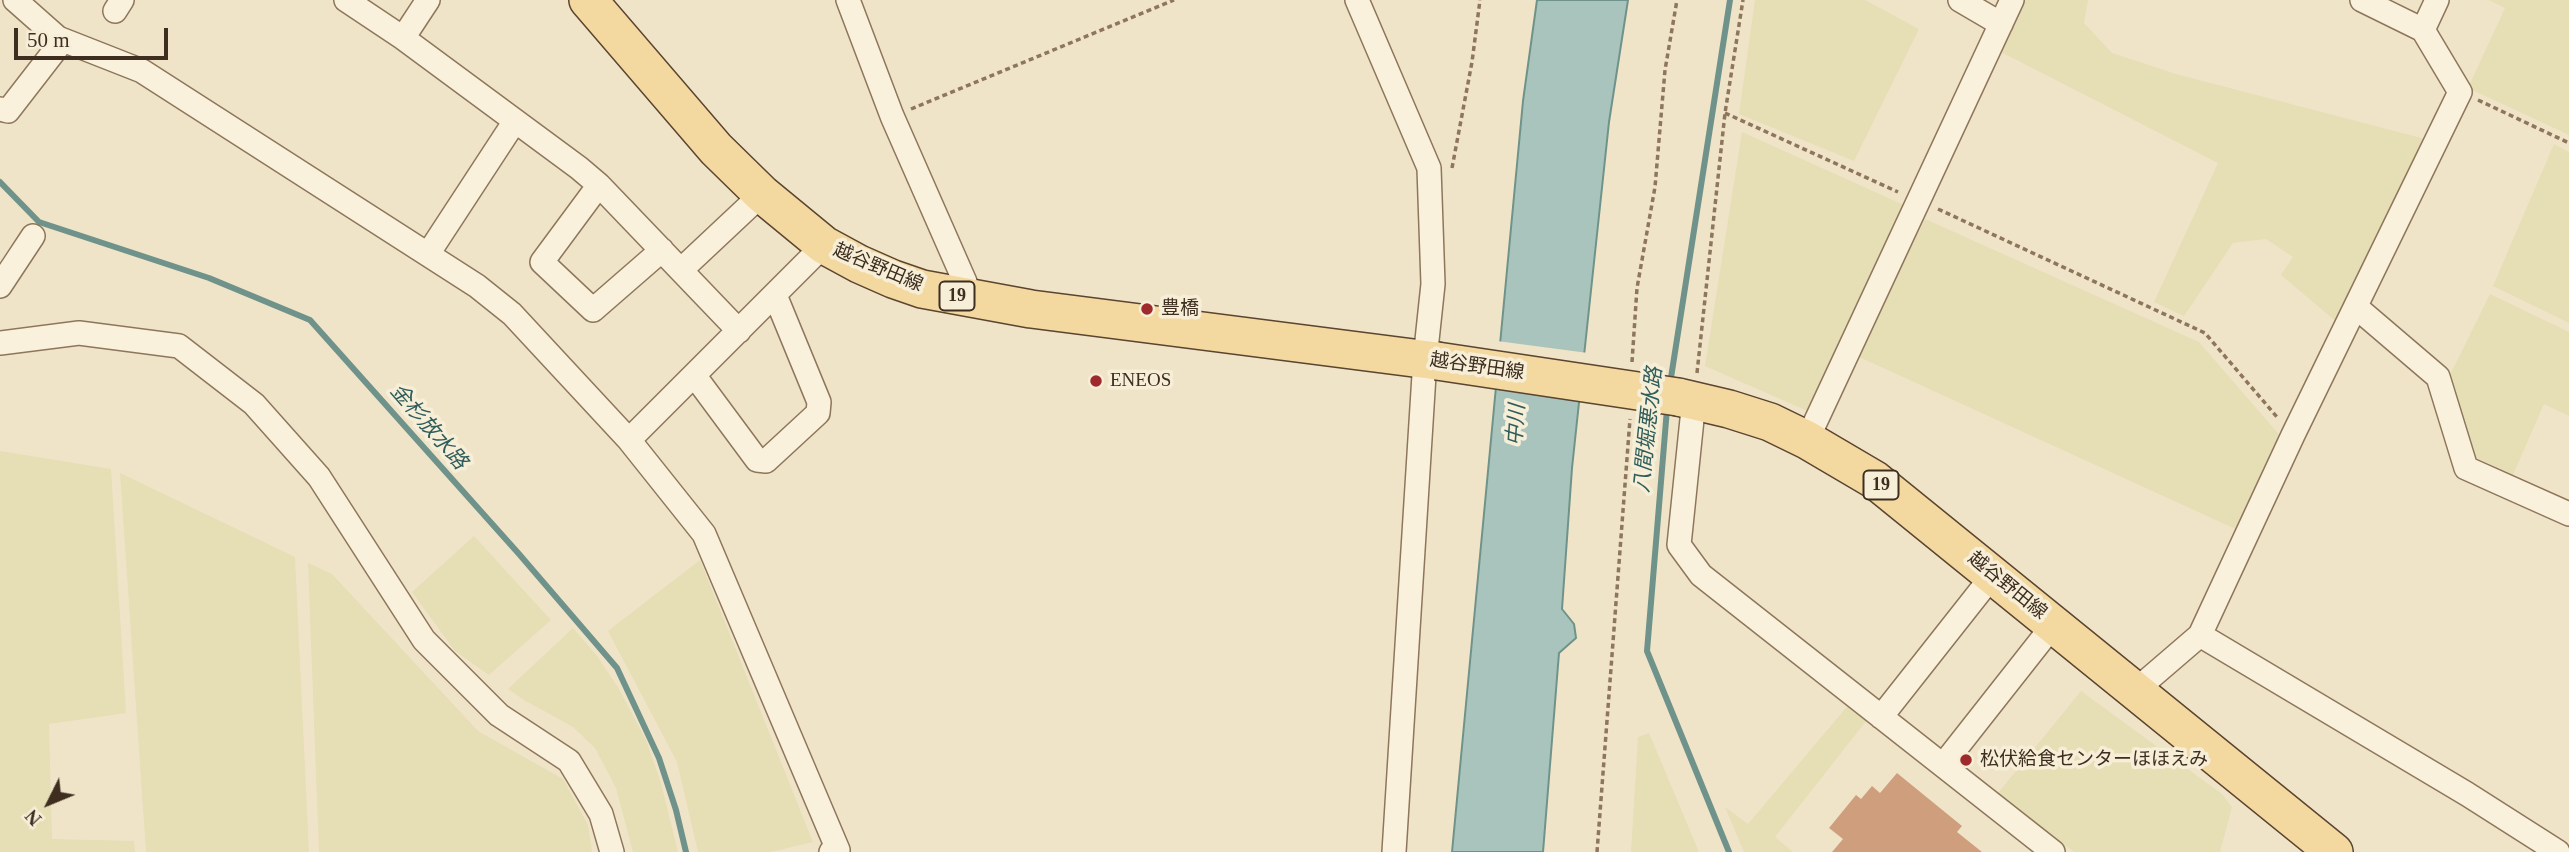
<!DOCTYPE html>
<html>
<head>
<meta charset="utf-8">
<style>
	body { margin:0 }
	#map { position:relative; width:2569px; height:852px; overflow:hidden; background:#f0e4c8; font-family:"Times New Roman",serif }
	canvas { display:block }
	.north { position:absolute; left:14px; top:768px; width:70px; height:70px; -webkit-text-stroke:5px #f7eed8; paint-order:stroke; rotate:227deg; font-size:19px; font-weight:700; line-height:28px; text-align:center; color:#3d2e20 }
	.north::after { content:''; display:block; margin:auto; width:24px; height:32px; background:#3d2e20; clip-path:polygon(50% 0,100% 100%,50% 72%,0 100%) }
	.scale { position:absolute; left:14px; top:28px; width:154px; height:32px; box-sizing:border-box; border:4px solid #3d2e20; border-top:0; padding-left:9px; font-size:21px; line-height:24px; white-space:nowrap; color:#3d2e20; -webkit-text-stroke:5px #f7eed8; paint-order:stroke }
</style>
</head>
<body>
<div id="map">
<canvas width="2569" height="852"></canvas>
<div class="north">N</div>
<div class="scale">50 m</div>
</div>
<script>
const context = document.querySelector('canvas').getContext('2d');
context.lineJoin = 'round';
function paint(path, color) { context.fillStyle = color; context.fill(path, 'evenodd'); }
const shape = rows => new Path2D(rows.map(r => 'M' + r).join(''));
function trace(path, color, width, dash) { context.strokeStyle = color; context.lineWidth = width; context.lineCap = dash ? 'butt' : 'round'; context.setLineDash(dash || []); context.stroke(path); }
function drawText(font, color, halo, rows, align = 'center') {
  context.font = font + ' "Times New Roman","Noto Sans JP",serif'; context.lineWidth = 7; context.setLineDash([]); context.textBaseline = 'middle'; context.strokeStyle = halo; context.fillStyle = color; for (const [text, x, y, turn = 0] of rows) {
    context.save(); context.translate(x, y); context.rotate((+turn || 0) * Math.PI / 180); context.textAlign = isNaN(turn) ? turn : align; if (halo) context.strokeText(text, 0, 0); context.fillText(text, 0, 0); context.restore();
  }
}
const farmland = shape([
	[1755,0,1865,0,1919,29,1854,161,1739,114],
	[2020,0,2088,0,2084,23,2112,53,2176,74,2425,139,2339,324,2281,275,2293,257,2266,239,2233,243,2184,316,2154,302,2218,163,1997,50],
	[2489,0,2569,0,2569,135,2468,88,2505,8],
	[1742,132,1904,205,1810,412,1705,366],
	[2554,144,2569,152,2569,323,2493,286],
	[1925,219,2199,342,2283,439,2242,532,1857,356],
	[2490,294,2569,332,2569,416,2544,404,2513,475,2475,457,2449,377],
	[0,451,111,469,126,713,49,724,52,839,134,841,135,852,0,852],
	[120,473,295,557,309,852,146,852],
	[474,536,551,620,489,675,455,651,412,592],
	[700,560,813,842,771,852,698,852,677,762,608,631],
	[308,563,332,574,478,731,563,779,588,825,592,852,319,852],
	[573,628,598,657,619,689,646,740,661,783,678,852,633,852,616,788,595,748,573,727,524,700,508,689],
	[2081,691,2222,794,2232,807,2220,852,2074,852,1998,793],
	[1851,702,1867,720,1775,837,1793,852,1744,852,1725,807,1748,824],
	[1649,733,1699,852,1631,852,1638,737]
]);
const water = shape([
	[1537,0,1628,0,1609,122,1572,468,1562,609,1574,624,1576,638,1559,653,1543,852,1452,852,1523,101,1537,0]
]);
const pier = shape([
	[1497,341,1588,353,1583,393,1493,382]
]);
const stream = shape([
	[0,182,39,222,209,278,310,320,519,554,617,668,659,758,676,810,686,852],
	[1670,384,1730,0],
	[1667,409,1647,651,1729,852]
]);
const building = shape([
	[1897,773,1962,826,1957,832,1982,852,1832,852,1843,839,1829,828,1856,795,1861,799,1872,786,1880,793]
]);
const path = shape([
	[2478,100,2569,143],
	[911,109,1174,0],
	[1725,113,1898,192],
	[1452,168,1472,62,1480,0],
	[1938,209,2205,333,2277,417],
	[1632,362,1637,288,1655,187,1665,70,1677,0],
	[1697,373,1725,113,1743,0],
	[1597,852,1630,419]
]);
const street = shape([
	[15,0,58,38,142,71,477,286,512,314,629,440,704,534,838,850,831,852],
	[346,0,403,38,579,168,599,185,739,331],
	[848,0,892,116,965,282,963,298],
	[1357,0,1429,168,1433,284,1425,359,1394,852],
	[1960,0,2001,24],
	[115,11,122,0],
	[2423,30,2437,0],
	[403,38,428,0],
	[0,109,8,111,63,40],
	[599,185,542,262,593,310,662,250],
	[428,254,515,121],
	[681,270,762,194],
	[0,286,33,236],
	[2356,307,2438,377,2466,468,2569,514],
	[0,343,79,333,179,346,254,404,319,477,424,640,499,715,569,761,601,814,612,852],
	[694,375,757,460,766,461,818,413,819,402,775,295],
	[1694,400,1679,545,1701,575,2053,852],
	[629,440,824,245],
	[1807,440,2012,0],
	[2200,635,2467,794,2558,852],
	[2136,690,2200,635,2293,435,2460,92,2423,30,2362,0],
	[1881,717,1993,575],
	[1943,765,2054,624]
]);
const primary = shape([
	[588,0,716,149,762,194,824,245,859,264,893,279,922,289,1031,309,1437,361],
	[1678,397,1729,409,1770,422,1807,440,1875,480,2334,852]
]);
const primaryBridge = shape([
	[1437,361,1678,397]
]);
const markers = [
	[1147,309,7,"#9e2a2b"],
	[1096,381,7,"#9e2a2b"],
	[1966,760,7,"#9e2a2b"]
];
const shields = [
	[957,296,35],
	[1881,485,35]
];
const shieldNames = [
	["19",957,296],
	["19",1881,485]
];
const streetNames = [
	["越谷野田線",878,268,23],
	["越谷野田線",1477,367,8],
	["越谷野田線",2007,586,39]
];
const poiNames = [
	["豊橋",1161,309],
	["ENEOS",1110,381],
	["松伏給食センターほほえみ",1980,760]
];
const waterNames = [
	["中川",1517,425,-86],
	["金杉放水路",428,427,49],
	["八間堀悪水路",1649,430,-84]
];
paint(farmland, '#e6deb5');
paint(water, '#a9c4bc');
trace(water, '#6f938a', 2);
paint(pier, '#f0e4c8');
trace(stream, '#6f938a', 6);
paint(building, '#cf9f7d');
trace(street, '#8d765c', 26);
trace(primary, '#5b4430', 40);
trace(path, '#8d765c', 3.5, [5, 3.5]);
trace(street, '#faf1dc', 23);
trace(primary, '#f3d9a0', 37);
trace(primaryBridge, '#5b4430', 40, []);
trace(primaryBridge, '#f3d9a0', 37);
for (const [x, y, r, color] of markers) { const dot = new Path2D(); dot.arc(x, y, r, 0, 2 * Math.PI); context.fillStyle = color; context.fill(dot); trace(dot, '#f7eed8', 2.5); }
for (const [x, y, w] of shields) { const box = new Path2D(); box.roundRect(x - w / 2, y - 14.5, w, 29, 5); context.fillStyle = '#f7eed8'; context.fill(box); trace(box, '#3d2e20', 2); }
drawText('bold 18px', '#3d2e20', null, shieldNames);
drawText('19px', '#3d2e20', '#f7eed8', streetNames);
drawText('19px', '#3d2e20', '#f7eed8', poiNames, 'left');
drawText('italic 21px', '#2f5d5a', '#f7eed8', waterNames);
</script>
</body>
</html>
